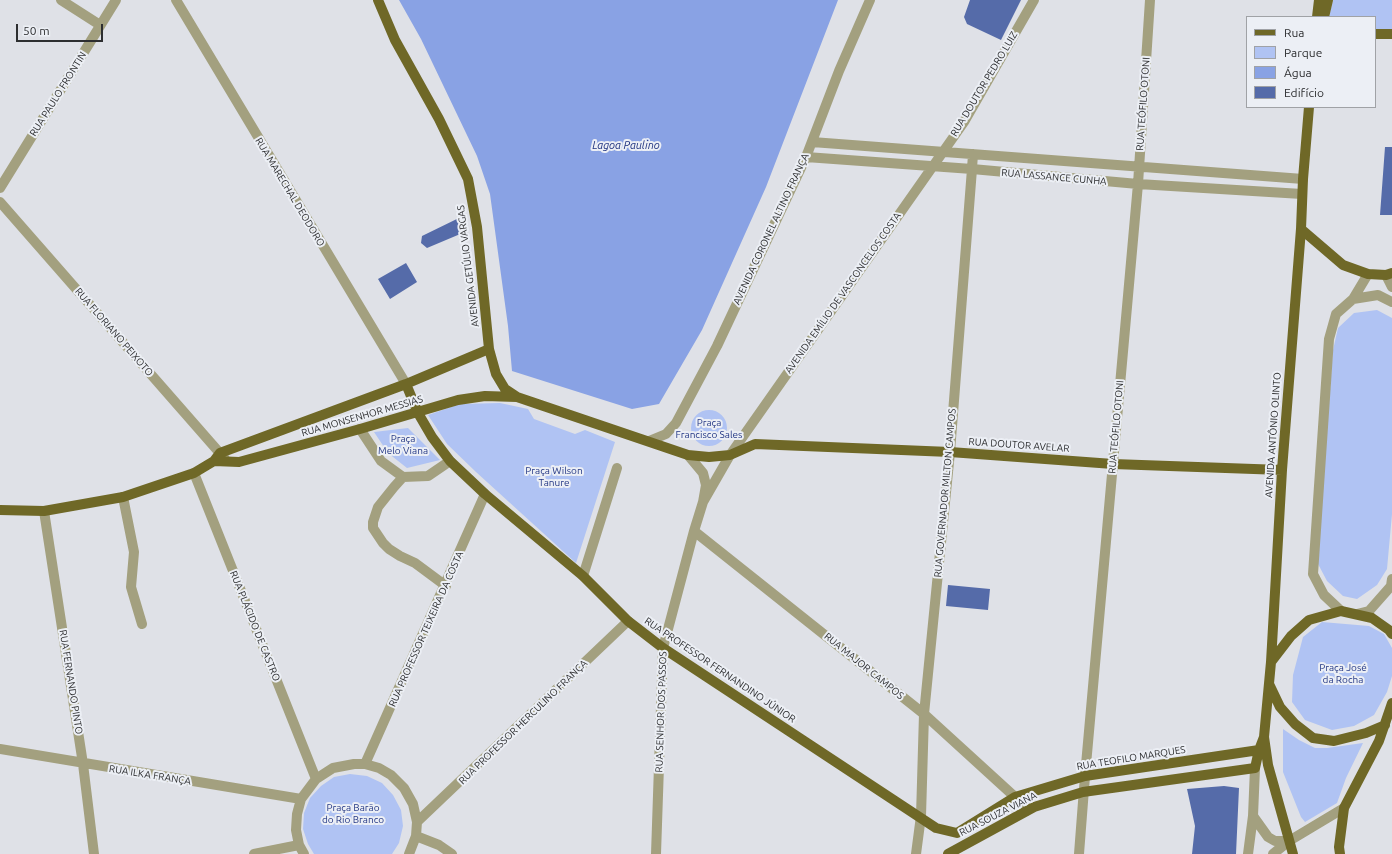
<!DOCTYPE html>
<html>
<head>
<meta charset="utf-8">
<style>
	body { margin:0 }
	#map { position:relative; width:1392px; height:854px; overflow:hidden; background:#dfe1e7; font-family:Ubuntu,sans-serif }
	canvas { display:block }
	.legend { position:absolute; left:1246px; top:16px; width:130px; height:92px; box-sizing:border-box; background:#eceff5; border:1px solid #a0a2a6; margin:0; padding:5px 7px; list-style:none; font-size:12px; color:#2d2e30 }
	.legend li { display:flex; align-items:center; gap:8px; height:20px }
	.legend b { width:20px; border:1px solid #a0a2a6 }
	.scale { position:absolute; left:16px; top:24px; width:87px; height:18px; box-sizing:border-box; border:2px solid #2d2e30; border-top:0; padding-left:5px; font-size:12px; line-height:14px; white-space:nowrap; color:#2d2e30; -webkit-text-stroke:3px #eceff5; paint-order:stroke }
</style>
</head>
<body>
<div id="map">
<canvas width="1392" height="854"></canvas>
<ul class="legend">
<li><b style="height:5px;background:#6f6827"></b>Rua</li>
<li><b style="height:11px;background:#b0c3f3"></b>Parque</li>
<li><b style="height:11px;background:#89a2e4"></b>Água</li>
<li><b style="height:11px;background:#556ba9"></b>Edifício</li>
</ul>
<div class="scale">50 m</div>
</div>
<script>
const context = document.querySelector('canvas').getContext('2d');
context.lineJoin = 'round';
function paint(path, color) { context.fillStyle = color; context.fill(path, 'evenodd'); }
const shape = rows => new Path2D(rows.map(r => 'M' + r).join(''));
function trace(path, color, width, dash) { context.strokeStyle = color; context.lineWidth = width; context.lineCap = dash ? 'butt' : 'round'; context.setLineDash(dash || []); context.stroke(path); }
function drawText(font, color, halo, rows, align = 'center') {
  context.font = font + ' Ubuntu,sans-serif'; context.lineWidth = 4; context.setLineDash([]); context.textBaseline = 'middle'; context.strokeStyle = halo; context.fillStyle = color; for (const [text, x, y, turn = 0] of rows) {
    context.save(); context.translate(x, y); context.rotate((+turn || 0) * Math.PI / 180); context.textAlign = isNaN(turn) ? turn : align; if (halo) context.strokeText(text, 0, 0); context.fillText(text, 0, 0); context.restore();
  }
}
const green = shape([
	[1333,0,1392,0,1392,31,1375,32,1375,17,1329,17],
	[1377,310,1392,318,1392,514,1387,569,1377,585,1357,599,1343,596,1327,581,1317,562,1333,350,1338,328,1354,313],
	[500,403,528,409,534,419,575,434,585,430,615,442,576,563,476,472,447,444,428,415,460,404],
	'691 428a18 18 0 1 1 36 0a18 18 0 1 1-36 0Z',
	[408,428,440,460,407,468,388,453,374,432],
	[1322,622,1369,626,1384,634,1392,648,1392,676,1387,692,1374,715,1354,726,1332,730,1305,720,1292,702,1293,675,1303,637],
	[1283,729,1299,740,1315,748,1327,748,1363,743,1346,778,1337,803,1305,822,1301,817,1283,772],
	[350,774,367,776,382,783,393,795,401,810,403,826,399,843,392,854,314,854,308,844,303,829,304,813,310,798,321,786,334,777]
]);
const water = shape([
	[399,0,838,0,766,187,702,330,659,404,632,409,512,371,508,326,490,194,477,156,421,39]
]);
const building = shape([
	[970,0,1021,0,1001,40,967,24,964,17],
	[1385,147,1392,147,1392,215,1380,215],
	[463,216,465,232,427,248,421,243,422,236],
	[406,263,417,282,390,299,378,279],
	[948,585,990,589,988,610,946,606],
	[1224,786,1239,788,1236,854,1192,854,1195,826,1187,789]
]);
const minor = shape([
	[61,0,100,25],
	[176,0,406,384],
	[812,142,1303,179],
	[806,157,972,169,1138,184,1302,194],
	[0,188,116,0],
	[0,202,225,459],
	[1386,275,1392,287],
	[1353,299,1368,274],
	[360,429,381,461,403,477,428,476,450,461],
	[649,441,666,434,676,423,717,346,806,157,839,71,870,0],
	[194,473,316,779],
	[403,477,394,487,378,507,373,522,373,528,383,543,389,549,400,556,415,563,446,586],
	[123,497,134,552,131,587,142,624],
	[703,502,730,455,964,122,1034,0],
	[44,511,83,764,94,854],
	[694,531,924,714,1015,797,1026,811],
	[583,576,617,468],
	[1341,611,1324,595,1313,574,1329,339,1336,314,1353,299,1378,295,1392,302],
	[1357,614,1369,611,1391,586,1392,579],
	[0,749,301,799],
	[365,764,485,494],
	[1253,816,1268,837,1275,841,1289,841],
	[417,822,628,621],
	[416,836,439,845,452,854],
	[254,854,299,845],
	[304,854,299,845,296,830,297,814,301,799,316,779,333,768,354,764,365,764,379,768,391,775,404,788,413,804,417,822,416,836,409,854],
	[656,854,663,648,694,531,703,502,706,485,703,473,688,455],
	[916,854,921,816,924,714,950,452,972,169,973,154],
	[1079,854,1085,776,1138,184,1150,0],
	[1248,854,1253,816,1255,768],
	[1273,854,1289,841,1344,808]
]);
const major = shape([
	[378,0,395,40,439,119,468,179,477,227,489,349,496,374,505,389,517,397,688,455,709,457,730,455,755,444,950,452,1113,464,1282,470],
	[1317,17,1319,0],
	[1324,17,1328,0],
	[1375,34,1392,34],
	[1301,229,1343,265,1368,274,1386,275,1392,273],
	[406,384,418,413,432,437,450,461,485,494,583,576,628,621,663,648,936,828,957,833,1015,797,1085,776,1259,750,1264,737],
	[214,461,239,462,360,429,458,400,485,396,517,397],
	[0,510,44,511,123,497,194,473,214,461,220,453,406,384,489,349],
	[1271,662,1291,636,1309,620,1341,611,1372,618,1389,630,1392,634],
	[1269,684,1280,707,1295,724,1313,738,1334,741,1366,733,1385,725],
	[948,854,1034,807,1083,792,1255,768,1259,750],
	[1293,854,1268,765,1264,737,1271,662,1282,470,1301,229,1303,179,1309,107],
	[1340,854,1339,847,1344,808,1379,741,1392,703]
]);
const streetNames = [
	["RUA DOUTOR PEDRO LUIZ",984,84,-59],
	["RUA PAULO FRONTIN",58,94,-58],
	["RUA TEÓFILO OTONI",1143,104,-86],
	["RUA LASSANCE CUNHA",1054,177,5],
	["RUA MARECHAL DEODORO",290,192,59],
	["AVENIDA CORONEL ALTINO FRANÇA",771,229,-65],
	["AVENIDA GETÚLIO VARGAS",468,266,-97],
	["AVENIDA EMÍLIO DE VASCONCELOS COSTA",843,293,-55],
	["RUA FLORIANO PEIXOTO",114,332,49],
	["RUA MONSENHOR MESSIAS",362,416,-16],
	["RUA TEÓFILO OTONI",1116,427,-85],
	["AVENIDA ANTÔNIO OLINTO",1273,435,-86],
	["RUA DOUTOR AVELAR",1019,445,4],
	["RUA GOVERNADOR MILTON CAMPOS",945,493,-85],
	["RUA PLÁCIDO DE CASTRO",255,626,68],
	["RUA PROFESSOR TEIXEIRA DA COSTA",426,629,-66],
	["RUA MAJOR CAMPOS",864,666,39],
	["RUA PROFESSOR FERNANDINO JÚNIOR",720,670,34],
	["RUA FERNANDO PINTO",71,682,81],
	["RUA SENHOR DOS PASSOS",661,712,-88],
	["RUA PROFESSOR HERCULINO FRANÇA",523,722,-44],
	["RUA TEOFILO MARQUES",1131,758,-9],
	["RUA ILKA FRANÇA",150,775,9],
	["RUA SOUZA VIANA",998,814,-27]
];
const parkNames = [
	["Praça",709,423],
	["Francisco Sales",709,435],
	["Praça",403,439],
	["Melo Viana",403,451],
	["Praça Wilson",554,471],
	["Tanure",554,483],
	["Praça José",1343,668],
	["da Rocha",1343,680],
	["Praça Barão",353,808],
	["do Rio Branco",353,820]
];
const waterNames = [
	["Lagoa Paulino",626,145]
];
paint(green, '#b0c3f3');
paint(water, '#89a2e4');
paint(building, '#556ba9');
trace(minor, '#a3a07f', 10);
trace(major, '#6f6827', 10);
drawText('10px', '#2d2e30', '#eceff5', streetNames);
drawText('10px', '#233784', '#eceff5', parkNames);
drawText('italic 11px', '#213581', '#eceff5', waterNames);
</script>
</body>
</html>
